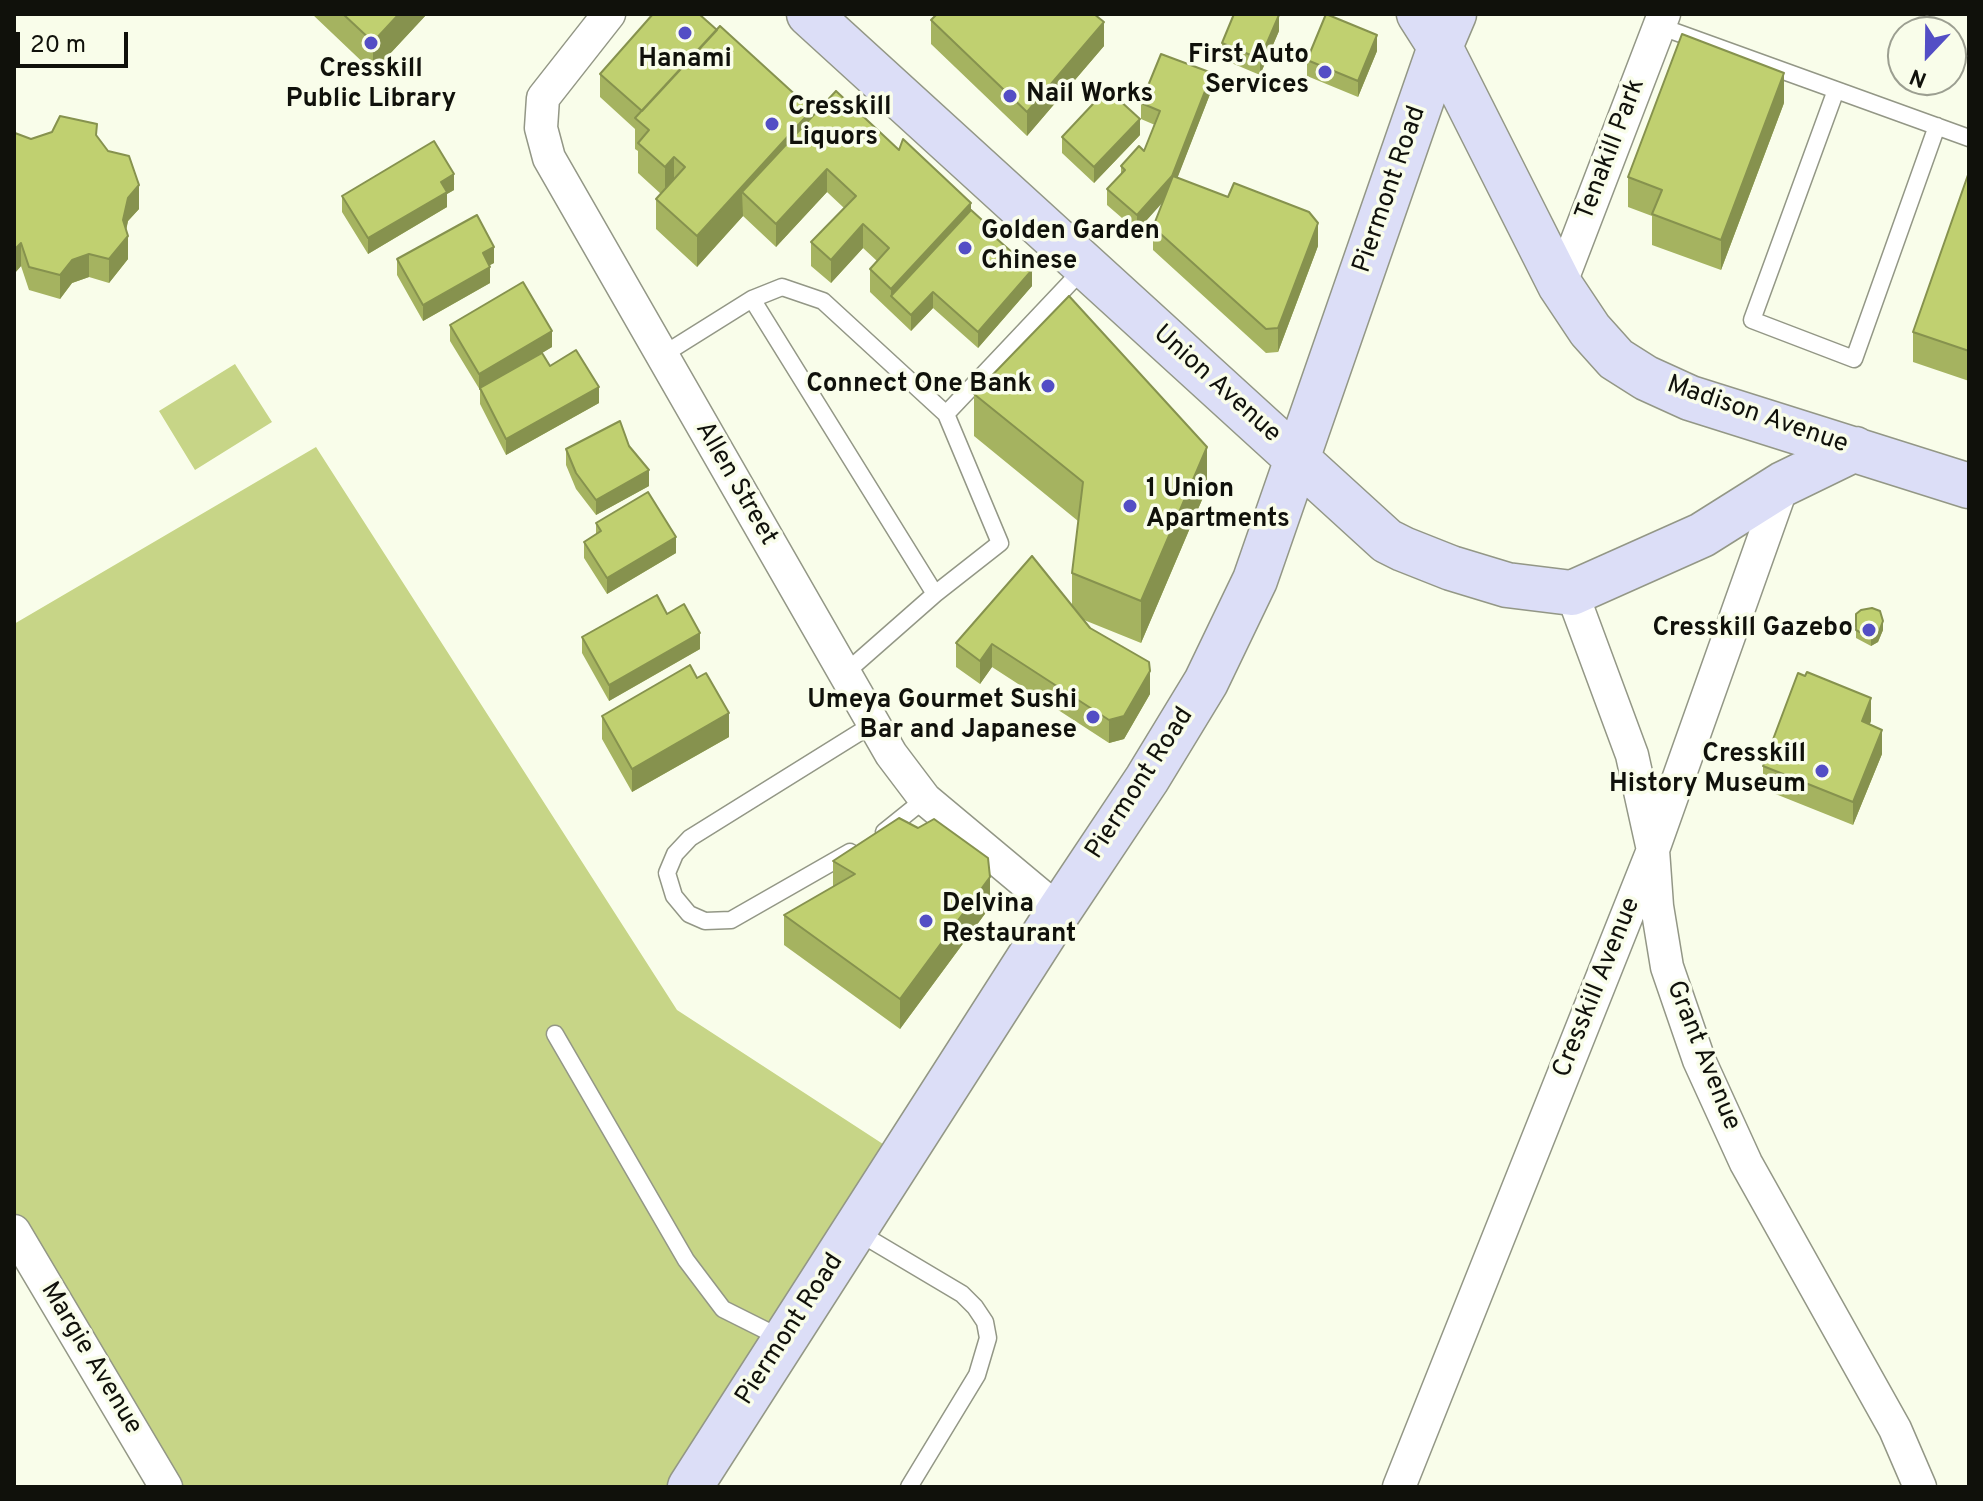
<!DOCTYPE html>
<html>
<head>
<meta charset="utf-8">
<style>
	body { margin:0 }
	#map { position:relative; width:1983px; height:1501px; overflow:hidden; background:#f9fdea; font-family:Overpass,sans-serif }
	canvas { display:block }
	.frame { position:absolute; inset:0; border:16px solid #10110b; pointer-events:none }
	.north { position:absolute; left:1887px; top:16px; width:80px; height:80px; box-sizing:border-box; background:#f9fdea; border:2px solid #9c9f91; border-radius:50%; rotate:202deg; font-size:22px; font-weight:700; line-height:32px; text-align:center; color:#10110b }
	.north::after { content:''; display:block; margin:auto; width:28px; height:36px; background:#534ec5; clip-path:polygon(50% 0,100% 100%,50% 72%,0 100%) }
	.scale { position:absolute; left:16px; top:32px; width:112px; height:36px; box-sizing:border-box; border:4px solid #10110b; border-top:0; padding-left:10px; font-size:24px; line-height:28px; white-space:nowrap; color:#10110b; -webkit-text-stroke:6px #f9fdea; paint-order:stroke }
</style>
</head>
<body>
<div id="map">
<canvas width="1983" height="1501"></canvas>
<div class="frame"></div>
<div class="north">N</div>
<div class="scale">20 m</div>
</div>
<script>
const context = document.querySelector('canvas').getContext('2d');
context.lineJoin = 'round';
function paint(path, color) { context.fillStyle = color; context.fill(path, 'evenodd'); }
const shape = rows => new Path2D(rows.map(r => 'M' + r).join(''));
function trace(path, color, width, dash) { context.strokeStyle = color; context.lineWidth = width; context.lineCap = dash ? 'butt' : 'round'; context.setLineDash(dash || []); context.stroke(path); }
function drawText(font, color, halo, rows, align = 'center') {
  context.font = font + ' Overpass,sans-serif'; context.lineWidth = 7; context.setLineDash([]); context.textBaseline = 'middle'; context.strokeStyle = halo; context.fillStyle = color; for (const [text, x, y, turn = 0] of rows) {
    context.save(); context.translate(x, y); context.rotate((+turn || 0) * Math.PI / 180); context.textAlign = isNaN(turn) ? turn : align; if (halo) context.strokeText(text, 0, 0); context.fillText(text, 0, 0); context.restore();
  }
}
const green = shape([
	[235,364,272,422,195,470,159,411],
	[316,447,677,1010,906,1159,692,1487,147,1487,14,1262,14,624]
]);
const lane = shape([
	[1659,26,1969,138],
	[1836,90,1752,320,1854,359,1937,126],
	[752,299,782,287,823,301,946,414,1000,543,935,594,844,674],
	[661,356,752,299,935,594],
	[946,414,1085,267],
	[884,832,925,799],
	[850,852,731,920,705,921,689,914,674,896,667,873,675,854,690,838,873,724],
	[555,1034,686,1260,723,1309,783,1339],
	[856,1231,962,1294,975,1307,985,1322,988,1338,977,1375,909,1487]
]);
const street = shape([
	[609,14,543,98,541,128,549,158,891,754,925,799,1059,911],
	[1560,285,1664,14],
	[1572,593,1632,755,1653,850,1657,906,1667,967,1699,1060,1746,1163,1895,1429,1920,1487],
	[14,1231,166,1487],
	[1399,1487,1653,850,1783,484]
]);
const secondary = shape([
	[809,14,1387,541,1403,549,1451,568,1507,585,1572,593,1702,535,1783,484,1855,449],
	[1419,14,1440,47,1560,285,1590,330,1616,359,1646,378,1690,398,1969,486],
	[690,1487,1059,911,1147,779,1206,682,1255,580,1440,47,1454,14]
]);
const wall = shape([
	[312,14,427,14,373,72],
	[931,20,1104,46,1027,136,931,44],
	[1279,31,1260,75,1222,59,1222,43],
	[1377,51,1358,97,1307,76,1307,60],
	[600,74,812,116,899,150,971,210,1032,286,978,348,933,308,911,331,870,292,870,269,877,261,863,248,831,283,811,266,811,242,844,208,827,192,776,247,743,216,697,267,656,229,656,199,661,194,638,173,638,151,635,149,635,129,600,97],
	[1212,89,1177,178,1318,246,1278,352,1266,353,1153,250,1153,227,1163,201,1137,231,1107,205,1107,189,1121,174,1121,166,1144,151,1155,125,1141,119,1141,103],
	[1784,103,1721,270,1652,245,1652,216,1628,207,1628,177],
	[1140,135,1094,183,1062,153,1062,137],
	[97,137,139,209,128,221,126,229,128,259,109,283,89,277,72,283,60,299,29,290,21,266,14,274,31,139],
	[1969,172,1969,381,1913,362,1913,332],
	[454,190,447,194,447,207,368,254,342,212,342,196],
	[397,259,494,263,489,265,490,283,423,321,397,275],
	[450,325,552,347,534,358,550,366,599,403,506,455,480,404,480,390,450,341],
	[974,394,1207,488,1141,643,1084,620,1150,694,1124,739,1109,743,992,667,980,684,956,667,956,643,1072,605,1072,573,1078,521,974,436],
	[629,446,649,486,596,515,576,489,566,465,566,449],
	[596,523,676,553,607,594,584,558,584,542,596,534],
	[667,614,700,649,609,701,582,653,582,637],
	[1856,614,1883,630,1878,642,1871,646,1856,638],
	[602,716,729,737,632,792,602,739],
	[1871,721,1869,725,1882,754,1853,825,1763,789,1763,766],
	[833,861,990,907,900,1029,784,945,784,915,833,887]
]);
const shadedWall = shape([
	[399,14,427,14,373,72,373,42],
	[1279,15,1279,31,1260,75,1260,59],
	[1104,22,1104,46,1027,136,1027,112],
	[1377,35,1377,51,1358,97,1358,81],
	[1212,73,1212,89,1172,192,1137,231,1137,215],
	[1784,73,1784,103,1721,270,1721,240],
	[812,110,812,140,742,192,743,216,697,267,697,236],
	[1140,119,1140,135,1094,183,1094,167],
	[674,157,674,188,665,198,665,167],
	[827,169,827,192,776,247,776,224],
	[454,174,454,190,447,194,447,207,368,254,368,238,441,182],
	[139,185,139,209,128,221,124,241,128,236,128,259,109,283,109,259,123,220,128,198],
	[971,203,971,226,891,296,891,312,891,289],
	[1318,223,1318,246,1278,352,1278,328],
	[863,224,863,248,831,283,831,260],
	[21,243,21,266,14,274,14,250],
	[494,247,494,263,483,269,483,253],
	[89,254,89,277,72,283,60,299,60,275,72,260],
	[490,267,490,283,423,321,423,305],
	[1032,270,1032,286,978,348,978,332],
	[933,292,933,308,911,331,911,315],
	[552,331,552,347,479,390,479,374],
	[599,387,599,403,506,455,506,439],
	[1207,447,1207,488,1141,643,1141,601],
	[649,470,649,486,596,515,596,500],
	[676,537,676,553,607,594,607,578],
	[1883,621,1883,630,1878,642,1871,646,1871,638],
	[700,633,700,649,609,701,609,685],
	[992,644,992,667,980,684,980,661],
	[1150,671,1150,694,1124,739,1109,743,1109,720],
	[1871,698,1871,721,1862,744,1862,721],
	[729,713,729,737,632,792,632,769],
	[1882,730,1882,754,1853,825,1853,802],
	[990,877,990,907,900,1029,900,999]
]);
const building = shape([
	[343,14,399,14,373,42,343,14],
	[653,14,699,14,717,30,642,111,600,74,653,14],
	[937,14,1094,14,1104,22,1027,112,931,20,937,14],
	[1234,14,1276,14,1279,15,1260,59,1222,43,1234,14],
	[1326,14,1377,35,1358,81,1307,60,1326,14],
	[720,26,812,110,697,236,656,199,685,167,674,157,665,167,638,143,649,130,635,118,720,26],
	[1682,34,1784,73,1721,240,1652,214,1662,190,1628,177,1682,34],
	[1161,54,1212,73,1172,176,1137,215,1107,189,1125,170,1121,166,1139,146,1144,151,1160,111,1141,103,1161,54],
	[1107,89,1140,119,1094,167,1062,137,1107,89],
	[836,91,899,150,903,139,971,203,891,289,870,269,889,248,863,224,831,260,811,242,856,196,827,169,776,224,742,192,836,91],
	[60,116,97,124,96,135,108,151,129,156,139,185,128,198,123,220,128,236,109,259,89,254,72,260,60,275,29,267,21,243,14,250,14,134,15,133,31,139,52,132,60,116],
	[434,141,454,174,441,182,447,192,368,238,342,196,434,141],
	[1969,172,1969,351,1913,332,1969,172],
	[1173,176,1228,197,1234,183,1309,212,1318,223,1278,328,1266,329,1153,227,1173,176],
	[971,210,992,229,988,231,1032,270,978,332,933,292,911,315,891,296,971,210],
	[477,215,494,247,483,253,490,267,423,305,397,259,477,215],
	[523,282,552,331,479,374,450,325,523,282],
	[1069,296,1207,447,1141,601,1072,573,1083,482,974,394,1069,296],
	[576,350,599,387,506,439,480,388,542,353,550,366,576,350],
	[620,421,629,446,649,470,596,500,576,473,566,449,620,421],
	[648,492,676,537,607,578,584,542,601,531,596,523,648,492],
	[1032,556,1090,628,1149,662,1150,671,1124,716,1109,720,992,644,980,661,956,643,1032,556],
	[657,595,667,614,684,604,700,633,609,685,582,637,657,595],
	[1872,608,1880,611,1883,621,1878,634,1871,638,1856,630,1856,614,1861,610,1872,608],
	[690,665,697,678,706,673,729,713,632,769,602,716,690,665],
	[1807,672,1871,698,1862,721,1882,730,1853,802,1763,766,1798,673,1805,676,1807,672],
	[899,818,918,828,934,819,988,858,990,877,900,999,784,915,855,874,833,861,899,818]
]);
const markers = [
	[685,33,8,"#534ec5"],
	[371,43,8,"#534ec5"],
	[1325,72,8,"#534ec5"],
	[1010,96,8,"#534ec5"],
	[772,124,8,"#534ec5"],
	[965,248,8,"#534ec5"],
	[1048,386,8,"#534ec5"],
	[1130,506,8,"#534ec5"],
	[1869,630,8,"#534ec5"],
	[1093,717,8,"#534ec5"],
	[1822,771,8,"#534ec5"],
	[926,921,8,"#534ec5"]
];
const poiNames = [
	["First Auto",1309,57],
	["Services",1309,87],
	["Hanami",685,61,"center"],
	["Cresskill",371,71,"center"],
	["Public Library",371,101,"center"],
	["Nail Works",1026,96,"left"],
	["Cresskill",788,109,"left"],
	["Liquors",788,139,"left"],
	["Golden Garden",981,233,"left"],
	["Chinese",981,263,"left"],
	["Connect One Bank",1032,386],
	["1 Union",1146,491,"left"],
	["Apartments",1146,521,"left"],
	["Cresskill Gazebo",1853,630],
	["Umeya Gourmet Sushi",1077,702],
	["Bar and Japanese",1077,732],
	["Cresskill",1806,756],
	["History Museum",1806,786],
	["Delvina",942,906,"left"],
	["Restaurant",942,936,"left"]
];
const streetNames = [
	["Tenakill Park",1612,150,-69],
	["Piermont Road",1391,190,-71],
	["Union Avenue",1216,385,42],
	["Madison Avenue",1757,416,19],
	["Allen Street",735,484,60],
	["Piermont Road",1141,784,-57],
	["Cresskill Avenue",1598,988,-68],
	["Grant Avenue",1702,1056,68],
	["Piermont Road",791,1330,-57],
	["Margie Avenue",90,1359,59]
];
paint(green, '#c7d587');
trace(lane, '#939786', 19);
trace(street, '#939786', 35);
trace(secondary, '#939786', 47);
trace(lane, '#fff', 16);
trace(street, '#fff', 32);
trace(secondary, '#dcdef7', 44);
paint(wall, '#a5b360');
paint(shadedWall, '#86924e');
paint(building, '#c0d070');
trace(building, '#86924e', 2);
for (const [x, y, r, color] of markers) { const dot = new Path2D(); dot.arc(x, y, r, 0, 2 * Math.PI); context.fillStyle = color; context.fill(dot); trace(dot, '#f9fdea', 3); }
drawText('bold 26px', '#10110b', '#f9fdea', poiNames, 'right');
drawText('26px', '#10110b', '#f9fdea', streetNames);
</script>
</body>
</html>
